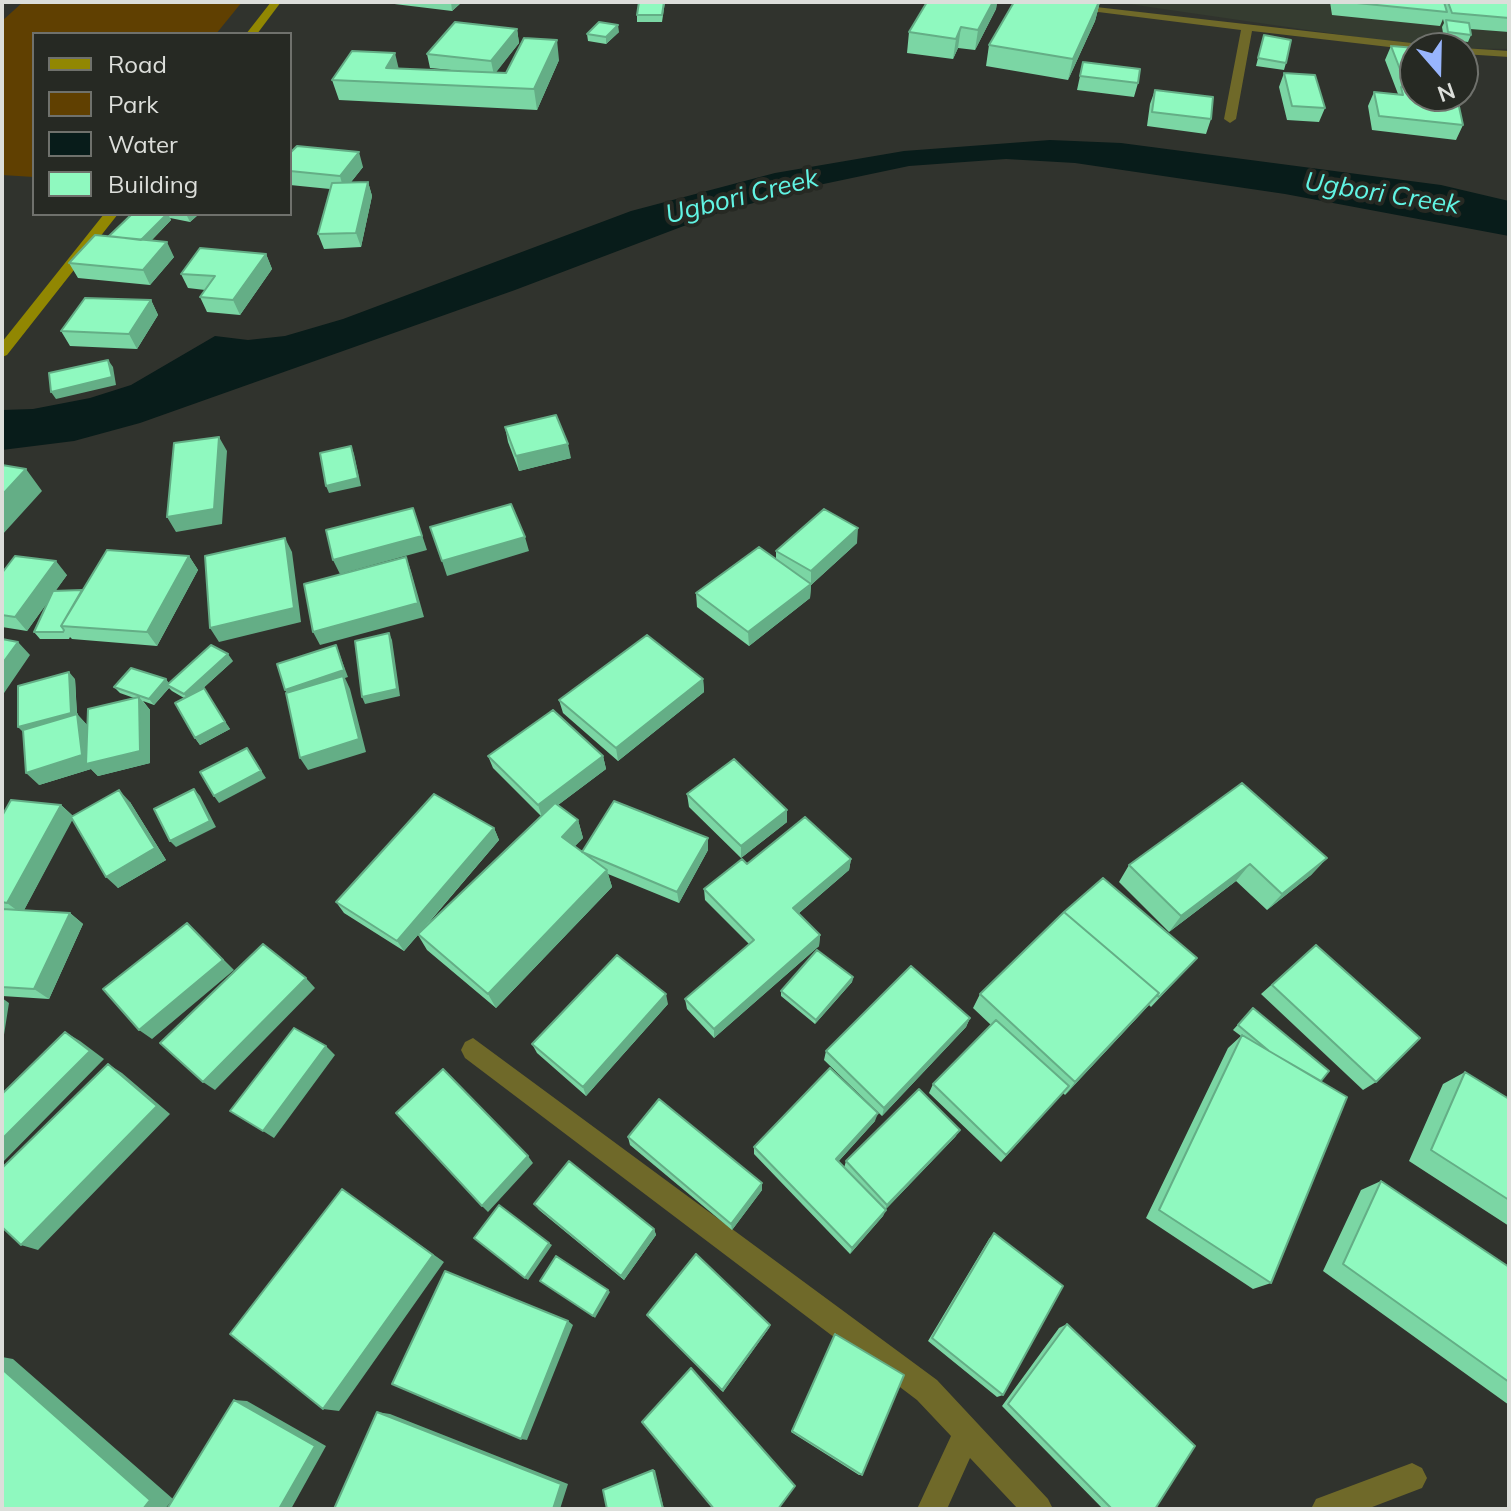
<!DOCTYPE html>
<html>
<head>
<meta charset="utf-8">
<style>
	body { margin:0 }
	#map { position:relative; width:1511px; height:1511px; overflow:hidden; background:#30332d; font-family:Mulish,sans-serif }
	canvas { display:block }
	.frame { position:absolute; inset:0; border:4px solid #dcdeda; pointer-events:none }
	.legend { position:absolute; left:32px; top:32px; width:260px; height:184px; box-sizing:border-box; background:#262923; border:2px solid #6f716c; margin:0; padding:10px 14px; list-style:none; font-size:24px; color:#dcdeda }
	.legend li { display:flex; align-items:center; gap:16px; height:40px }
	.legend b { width:40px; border:2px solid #6f716c }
	.north { position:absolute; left:1399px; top:32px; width:80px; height:80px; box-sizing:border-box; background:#262923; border:2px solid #6f716c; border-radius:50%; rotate:160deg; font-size:22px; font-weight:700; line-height:32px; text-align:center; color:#dcdeda }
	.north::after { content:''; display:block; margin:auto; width:28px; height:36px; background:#98b5fd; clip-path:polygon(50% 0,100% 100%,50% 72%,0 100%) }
</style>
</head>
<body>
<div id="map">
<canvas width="1511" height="1511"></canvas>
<div class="frame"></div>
<ul class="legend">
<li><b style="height:10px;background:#918702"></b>Road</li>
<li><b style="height:22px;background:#604001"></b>Park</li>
<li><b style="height:22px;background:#081c1a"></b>Water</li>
<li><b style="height:22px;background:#8ff9bf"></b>Building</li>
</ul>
<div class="north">N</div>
</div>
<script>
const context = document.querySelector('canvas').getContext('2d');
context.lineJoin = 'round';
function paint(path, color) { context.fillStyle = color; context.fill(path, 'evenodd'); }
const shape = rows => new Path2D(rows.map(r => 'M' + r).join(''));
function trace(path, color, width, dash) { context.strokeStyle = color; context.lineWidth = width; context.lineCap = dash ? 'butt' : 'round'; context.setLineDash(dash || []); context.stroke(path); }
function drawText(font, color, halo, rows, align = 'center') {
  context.font = font + ' Mulish,sans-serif'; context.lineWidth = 8; context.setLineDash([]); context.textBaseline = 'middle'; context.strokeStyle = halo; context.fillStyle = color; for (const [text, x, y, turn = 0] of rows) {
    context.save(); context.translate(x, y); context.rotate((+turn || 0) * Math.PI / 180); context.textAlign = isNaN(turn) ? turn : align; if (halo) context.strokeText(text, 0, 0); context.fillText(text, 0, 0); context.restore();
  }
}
const built = shape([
	[1115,2,1509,2,1509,49,1432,48]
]);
const green = shape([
	[23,2,242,2,216,34,34,34,34,177,2,175,2,21]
]);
const water = shape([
	[1050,140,1121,143,1441,185,1509,201,1509,236,1285,194,1075,163,1006,159,909,166,814,186,718,213,515,290,140,423,74,441,2,450,2,410,33,409,90,398,131,385,215,336,248,340,285,336,343,319,631,211,775,173,904,151]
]);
const street = shape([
	[1019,2,1052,2,1429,45,1435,48,1415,50,1252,31,1236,119,1230,123,1224,119,1241,30,1019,2],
	[1462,48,1463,48,1509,51,1509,57,1463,54,1462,48],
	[473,1038,937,1380,1048,1499,1053,1509,1018,1509,970,1458,947,1509,917,1509,951,1436,917,1400,465,1058,461,1050,465,1042,473,1038],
	[1412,1463,1422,1468,1427,1478,1422,1488,1367,1509,1311,1509,1316,1499,1412,1463]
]);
const secondary = shape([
	[271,2,281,2,257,34,246,34,271,2],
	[104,214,118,214,7,355,2,357,2,342,104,214]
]);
const wall = shape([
	[378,2,462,2,452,11],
	[665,2,662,22,637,22,637,15],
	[927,2,997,2,996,9,975,50,958,48,953,59,907,53,909,32],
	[1100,2,1095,21,1068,80,986,66,989,45],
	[1330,2,1509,2,1509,32,1470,29,1471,35,1468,42,1444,39,1442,27,1444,23,1443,19,1440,26,1332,15],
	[517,29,519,43,495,73,506,73,559,60,537,110,339,100,332,80,399,69,462,71,430,68,427,54],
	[619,32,606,44,588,41,587,34],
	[1264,35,1286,63,1284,70,1256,66],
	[1391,46,1415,48,1415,96,1456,96,1454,100,1426,98,1463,125,1456,140,1372,130,1368,106,1374,92,1398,94,1385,60],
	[1083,62,1138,83,1134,97,1077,90],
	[1284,73,1325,108,1319,122,1287,120,1279,87],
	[1155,90,1211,119,1206,134,1147,126,1150,104],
	[290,153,363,167,351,182,368,182,372,196,361,247,324,249,318,234,330,189,290,185],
	[132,214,199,214,190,222,170,218,171,220,151,241,174,257,150,285,78,278,69,263,109,237],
	[266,254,272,269,240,315,207,312,200,297,205,290,188,288,181,274],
	[151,300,158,315,137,349,70,346,61,331],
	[505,427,571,458,519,471,508,442],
	[857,543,811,585,810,598,749,646,697,607,696,593,776,560,776,551],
	[189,556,198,570,157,646,72,639,70,637,69,639,40,639,34,632,49,600,27,631,2,627,2,573,67,575,55,591,82,591],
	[233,661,201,690,230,729,200,745,195,738,184,698,172,691,169,688,154,705,143,701,150,710,150,763,98,776,91,769,39,785,75,679,77,714,87,725,134,698,120,693,114,687,166,679,168,683],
	[703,679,704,692,618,761,563,713,559,700],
	[488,756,603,756,606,769,558,805,578,820,583,838,575,846,582,852,708,838,708,850,679,903,608,874,612,887,496,1008,427,950,418,935,404,951,344,913,336,902,494,828,499,840,426,926,541,816,493,768],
	[687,794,787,822,741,858,689,807],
	[130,802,166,860,118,888,72,819,24,910,70,913,83,924,49,999,2,996,2,816,61,805,73,816],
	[1327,858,1311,875,1267,910,1236,881,1169,932,1119,882,1129,865],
	[851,859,849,870,798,914,820,935,819,946,714,1038,687,1009,685,999,749,944,705,900,704,889],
	[1316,945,1376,1082,1363,1090,1261,994],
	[1197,958,1151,1007,1149,1005,1065,1095,1063,1093,1001,1162,929,1093,933,1084,991,1025,973,1008,980,994],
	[853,977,852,982,815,1024,781,996,781,991],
	[668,1004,586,1096,537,1053,532,1044],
	[1253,1008,1321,1081,1271,1283,1253,1289,1146,1218,1228,1048,1241,1036,1233,1030],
	[970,1018,966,1027,882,1116,824,1060,826,1051],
	[1465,1072,1509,1099,1509,1226,1409,1161,1443,1084],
	[875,1121,838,1162,844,1168,846,1161,960,1130,955,1137,885,1210,883,1216,850,1254,754,1154,754,1147],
	[628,1137,762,1183,762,1190,732,1230,630,1145],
	[1381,1181,1509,1267,1509,1405,1323,1271,1361,1190],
	[534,1204,654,1229,656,1235,624,1280,539,1210],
	[994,1233,1003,1395,997,1397,928,1341,989,1239],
	[647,1315,770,1325,769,1328,723,1392],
	[1067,1324,1155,1509,1103,1509,1002,1406,1059,1328],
	[835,1334,862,1475,859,1475,791,1432]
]);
const shadedWall = shape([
	[451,2,462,2,452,11],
	[993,2,997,2,996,9,975,50,978,30],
	[1100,2,1095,21,1068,80,1073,59],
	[618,25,619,32,606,44,606,37],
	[961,27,958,48,953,59,956,39],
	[517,29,519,43,494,75,491,61],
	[557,40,559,60,537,110,534,89],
	[395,53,400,74,386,68],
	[359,152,363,167,344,191,340,176],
	[368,182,372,196,361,247,356,233],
	[167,214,168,214,171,220,144,248,140,241],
	[186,214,199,214,190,222],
	[167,242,174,257,150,285,143,270],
	[266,254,272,269,240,315,233,300],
	[151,300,158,315,137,349,129,334],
	[108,360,113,367,116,385,56,399,51,392],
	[219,437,227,451,222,524,176,532,167,517],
	[568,444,571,458,519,471,516,456],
	[351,446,354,454,361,486,329,493,326,486],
	[26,469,42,491,2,535,2,495],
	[413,508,427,550,340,574,333,560],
	[858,528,857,543,811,585,810,598,749,646,748,632,811,585,811,571],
	[525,537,529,551,447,576,442,561],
	[285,538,292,552,301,622,219,642,210,628],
	[189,556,198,570,157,646,147,632],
	[406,557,411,571,424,617,320,645,313,632],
	[56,561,67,575,27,631,15,617],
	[389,633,392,640,400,696,365,704,362,697],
	[18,642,30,655,2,696,2,664],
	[336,645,348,677,345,678,350,689,366,752,308,770,300,758,289,697,285,690],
	[228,654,233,661,189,701,184,694],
	[69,672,75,679,77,719,25,734,18,727],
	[166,679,171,686,167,685,169,688,154,705,149,699],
	[703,679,704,692,618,761,616,748],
	[204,688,230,729,200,745,195,738],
	[139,697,150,710,150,763,98,776,91,769,39,785,26,773,77,714,89,727],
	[247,748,266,778,219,803,214,796],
	[603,756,606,769,542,817,538,805],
	[194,789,200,796,216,827,176,847,170,841],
	[119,790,130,802,166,860,118,888,106,877],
	[61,805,74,817,22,914,7,903],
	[787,810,787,822,741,858,741,846],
	[578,820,583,838,567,854,562,837],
	[494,828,499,840,404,951,397,941],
	[708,838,708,850,679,903,677,892],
	[1327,858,1311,875,1267,910,1282,894],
	[851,859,849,870,792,919,793,908],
	[1250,864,1236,881,1169,932,1181,916],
	[607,870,612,887,496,1008,488,994],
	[70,913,83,924,49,999,34,989],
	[187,923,234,970,152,1039,139,1030],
	[820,935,819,946,714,1038,714,1029],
	[853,977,852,982,815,1024,816,1020],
	[306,978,315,988,215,1090,203,1082],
	[1159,993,1147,1007,1065,1095,1075,1082],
	[666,994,668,1004,586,1096,583,1087],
	[2,998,9,1003,3,1041,2,1041],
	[970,1018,966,1027,882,1116,884,1108],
	[65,1032,80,1041,104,1059,2,1163,2,1139],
	[326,1046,335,1055,274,1138,263,1131],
	[108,1064,122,1073,170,1114,38,1250,21,1245],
	[878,1113,875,1121,834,1166,836,1159],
	[960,1130,955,1137,884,1211,887,1205],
	[528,1156,533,1163,488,1212,482,1206],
	[762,1183,762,1190,732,1230,731,1224],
	[342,1189,444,1262,339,1411,323,1409],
	[886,1210,883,1216,850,1254,852,1248],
	[654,1229,656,1235,624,1280,621,1276],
	[549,1243,552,1245,528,1280,525,1278],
	[608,1290,610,1292,595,1318,593,1316],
	[568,1321,573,1325,527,1440,521,1439],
	[770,1325,769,1328,723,1392,722,1390],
	[2,1357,13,1359,173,1499,165,1509,143,1509,2,1369],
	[234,1400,247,1401,326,1446,291,1509,279,1509],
	[377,1412,390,1414,568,1484,560,1509,553,1509],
	[653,1470,655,1470,664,1509,663,1509]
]);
const building = shape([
	[639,2,664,2,662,15,637,15,639,2],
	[927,2,993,2,978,30,961,27,956,39,909,32,927,2],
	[1014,2,1099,2,1073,59,989,45,1014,2],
	[1347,2,1444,2,1447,12,1347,2],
	[1448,2,1509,2,1509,18,1452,13,1448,2],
	[1446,20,1469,23,1471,35,1448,32,1446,20],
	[455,22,517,29,491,61,427,54,455,22],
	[599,22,618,25,606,37,587,34,599,22],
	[1264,35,1291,40,1286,63,1258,58,1264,35],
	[524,38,557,40,534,89,332,80,352,51,395,53,386,68,506,73,524,38],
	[1391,46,1416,48,1415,48,1415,83,1405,82,1391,46],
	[1083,62,1140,69,1138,83,1080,76,1083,62],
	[1284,73,1315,75,1325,108,1292,106,1284,73],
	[1401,87,1415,88,1415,96,1426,96,1426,98,1458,102,1463,125,1379,116,1374,92,1403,95,1401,87],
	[1155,90,1213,97,1211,119,1152,112,1155,90],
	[297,146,359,152,340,176,290,171,290,153,297,146],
	[368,182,356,233,318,234,332,183,368,182],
	[132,214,167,214,141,240,109,236,132,214],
	[95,235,167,242,143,270,69,263,95,235],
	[200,248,266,254,233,300,200,297,215,276,181,274,200,248],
	[85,298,151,300,129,334,61,331,85,298],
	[108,360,112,377,51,392,49,373,108,360],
	[556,415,568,444,516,456,505,427,556,415],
	[219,437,214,509,167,517,174,443,219,437],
	[351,446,358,478,326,486,320,453,351,446],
	[2,465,26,469,2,495,2,465],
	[511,504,525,537,442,561,430,527,511,504],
	[413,508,422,536,333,560,326,530,413,508],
	[824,509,858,528,811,571,776,551,824,509],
	[285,538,294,608,210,628,205,556,285,538],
	[759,547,811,584,748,632,696,593,759,547],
	[107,550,189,556,147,632,61,626,107,550],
	[15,556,56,561,15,617,2,615,2,573,15,556],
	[406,557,418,603,313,632,304,584,406,557],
	[82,590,61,626,64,630,63,632,34,632,53,591,82,590],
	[389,633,397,689,362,697,355,641,389,633],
	[647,635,703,679,616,748,559,700,647,635],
	[2,639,18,642,2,664,2,639],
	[211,645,228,654,184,694,167,685,211,645],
	[336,645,344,670,285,690,277,664,336,645],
	[131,668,166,679,149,699,114,687,131,668],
	[69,672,71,713,18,727,18,686,69,672],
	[343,676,359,739,300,758,286,693,343,676],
	[204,688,225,722,195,738,175,703,204,688],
	[139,697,140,751,86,764,88,709,139,697],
	[553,710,603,756,538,805,488,756,553,710],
	[77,714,82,755,26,773,23,730,77,714],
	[247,748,261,771,214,796,200,772,247,748],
	[734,759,787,810,741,846,687,794,734,759],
	[1242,783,1327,858,1282,894,1250,864,1181,916,1129,865,1242,783],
	[194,789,210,821,170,841,154,809,194,789],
	[119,790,155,848,106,877,71,817,119,790],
	[434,794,494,828,397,941,336,902,434,794],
	[11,800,61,805,7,903,2,902,2,816,11,800],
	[614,801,708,838,677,892,582,852,614,801],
	[555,803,578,820,562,837,607,870,488,994,418,934,555,803],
	[805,817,851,859,793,908,820,935,714,1029,685,999,754,940,704,889,742,859,747,864,805,817],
	[1103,878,1197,958,1159,997,1157,995,1159,993,1064,912,1103,878],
	[2,909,70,913,34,989,2,987,2,909],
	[1064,912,1159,993,1075,1082,980,994,1064,912],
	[187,923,223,960,139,1030,103,989,187,923],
	[263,944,306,978,203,1082,160,1043,263,944],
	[1316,945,1420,1038,1376,1082,1272,985,1316,945],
	[817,950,853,977,816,1020,781,991,817,950],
	[617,955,666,994,583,1087,532,1044,617,955],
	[911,966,970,1018,884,1108,826,1051,911,966],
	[1253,1008,1329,1071,1321,1081,1269,1051,1238,1025,1253,1008],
	[996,1020,1069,1086,1006,1155,933,1084,996,1020],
	[294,1028,326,1046,263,1131,230,1111,294,1028],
	[65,1032,90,1051,2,1139,2,1094,65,1032],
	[1242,1035,1347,1097,1271,1283,1159,1210,1242,1035],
	[108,1064,157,1106,21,1245,2,1227,2,1168,108,1064],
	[830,1068,878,1113,836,1159,886,1210,852,1248,754,1147,830,1068],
	[443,1069,528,1156,482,1206,396,1113,443,1069],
	[1465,1072,1509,1099,1509,1200,1431,1150,1465,1072],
	[919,1089,960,1130,887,1205,846,1161,919,1089],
	[659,1099,762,1183,731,1224,628,1137,659,1099],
	[569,1161,654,1229,621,1276,534,1204,569,1161],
	[1381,1181,1509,1267,1509,1382,1343,1264,1381,1181],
	[342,1189,433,1255,323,1409,230,1334,342,1189],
	[499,1205,549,1243,525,1278,474,1238,499,1205],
	[994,1233,1063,1286,1003,1395,932,1338,994,1233],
	[696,1254,770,1325,722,1390,647,1315,696,1254],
	[556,1256,608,1290,593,1316,540,1281,556,1256],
	[445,1271,568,1321,521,1439,392,1384,445,1271],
	[1067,1324,1195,1446,1155,1509,1112,1509,1008,1404,1067,1324],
	[835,1334,904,1375,862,1475,792,1431,835,1334],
	[691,1368,795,1486,778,1509,714,1509,642,1422,691,1368],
	[2,1369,150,1500,143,1509,2,1509,2,1369],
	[234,1400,315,1446,279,1509,167,1509,234,1400],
	[377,1412,561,1484,553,1509,334,1509,377,1412],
	[653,1470,663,1509,607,1509,603,1490,653,1470]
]);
const farWaternames = [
	["Ugbori Creek",1382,194,9],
	["Ugbori Creek",742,197,-14]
];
paint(built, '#353c30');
paint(green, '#604001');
paint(water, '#081c1a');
paint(street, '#6f6929');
paint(secondary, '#918702');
paint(wall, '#7bd6a4');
paint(shadedWall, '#64ae86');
paint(building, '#8ff9bf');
trace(building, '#64ae86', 2);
drawText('italic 26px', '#61f4e4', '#262923', farWaternames);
</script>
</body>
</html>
